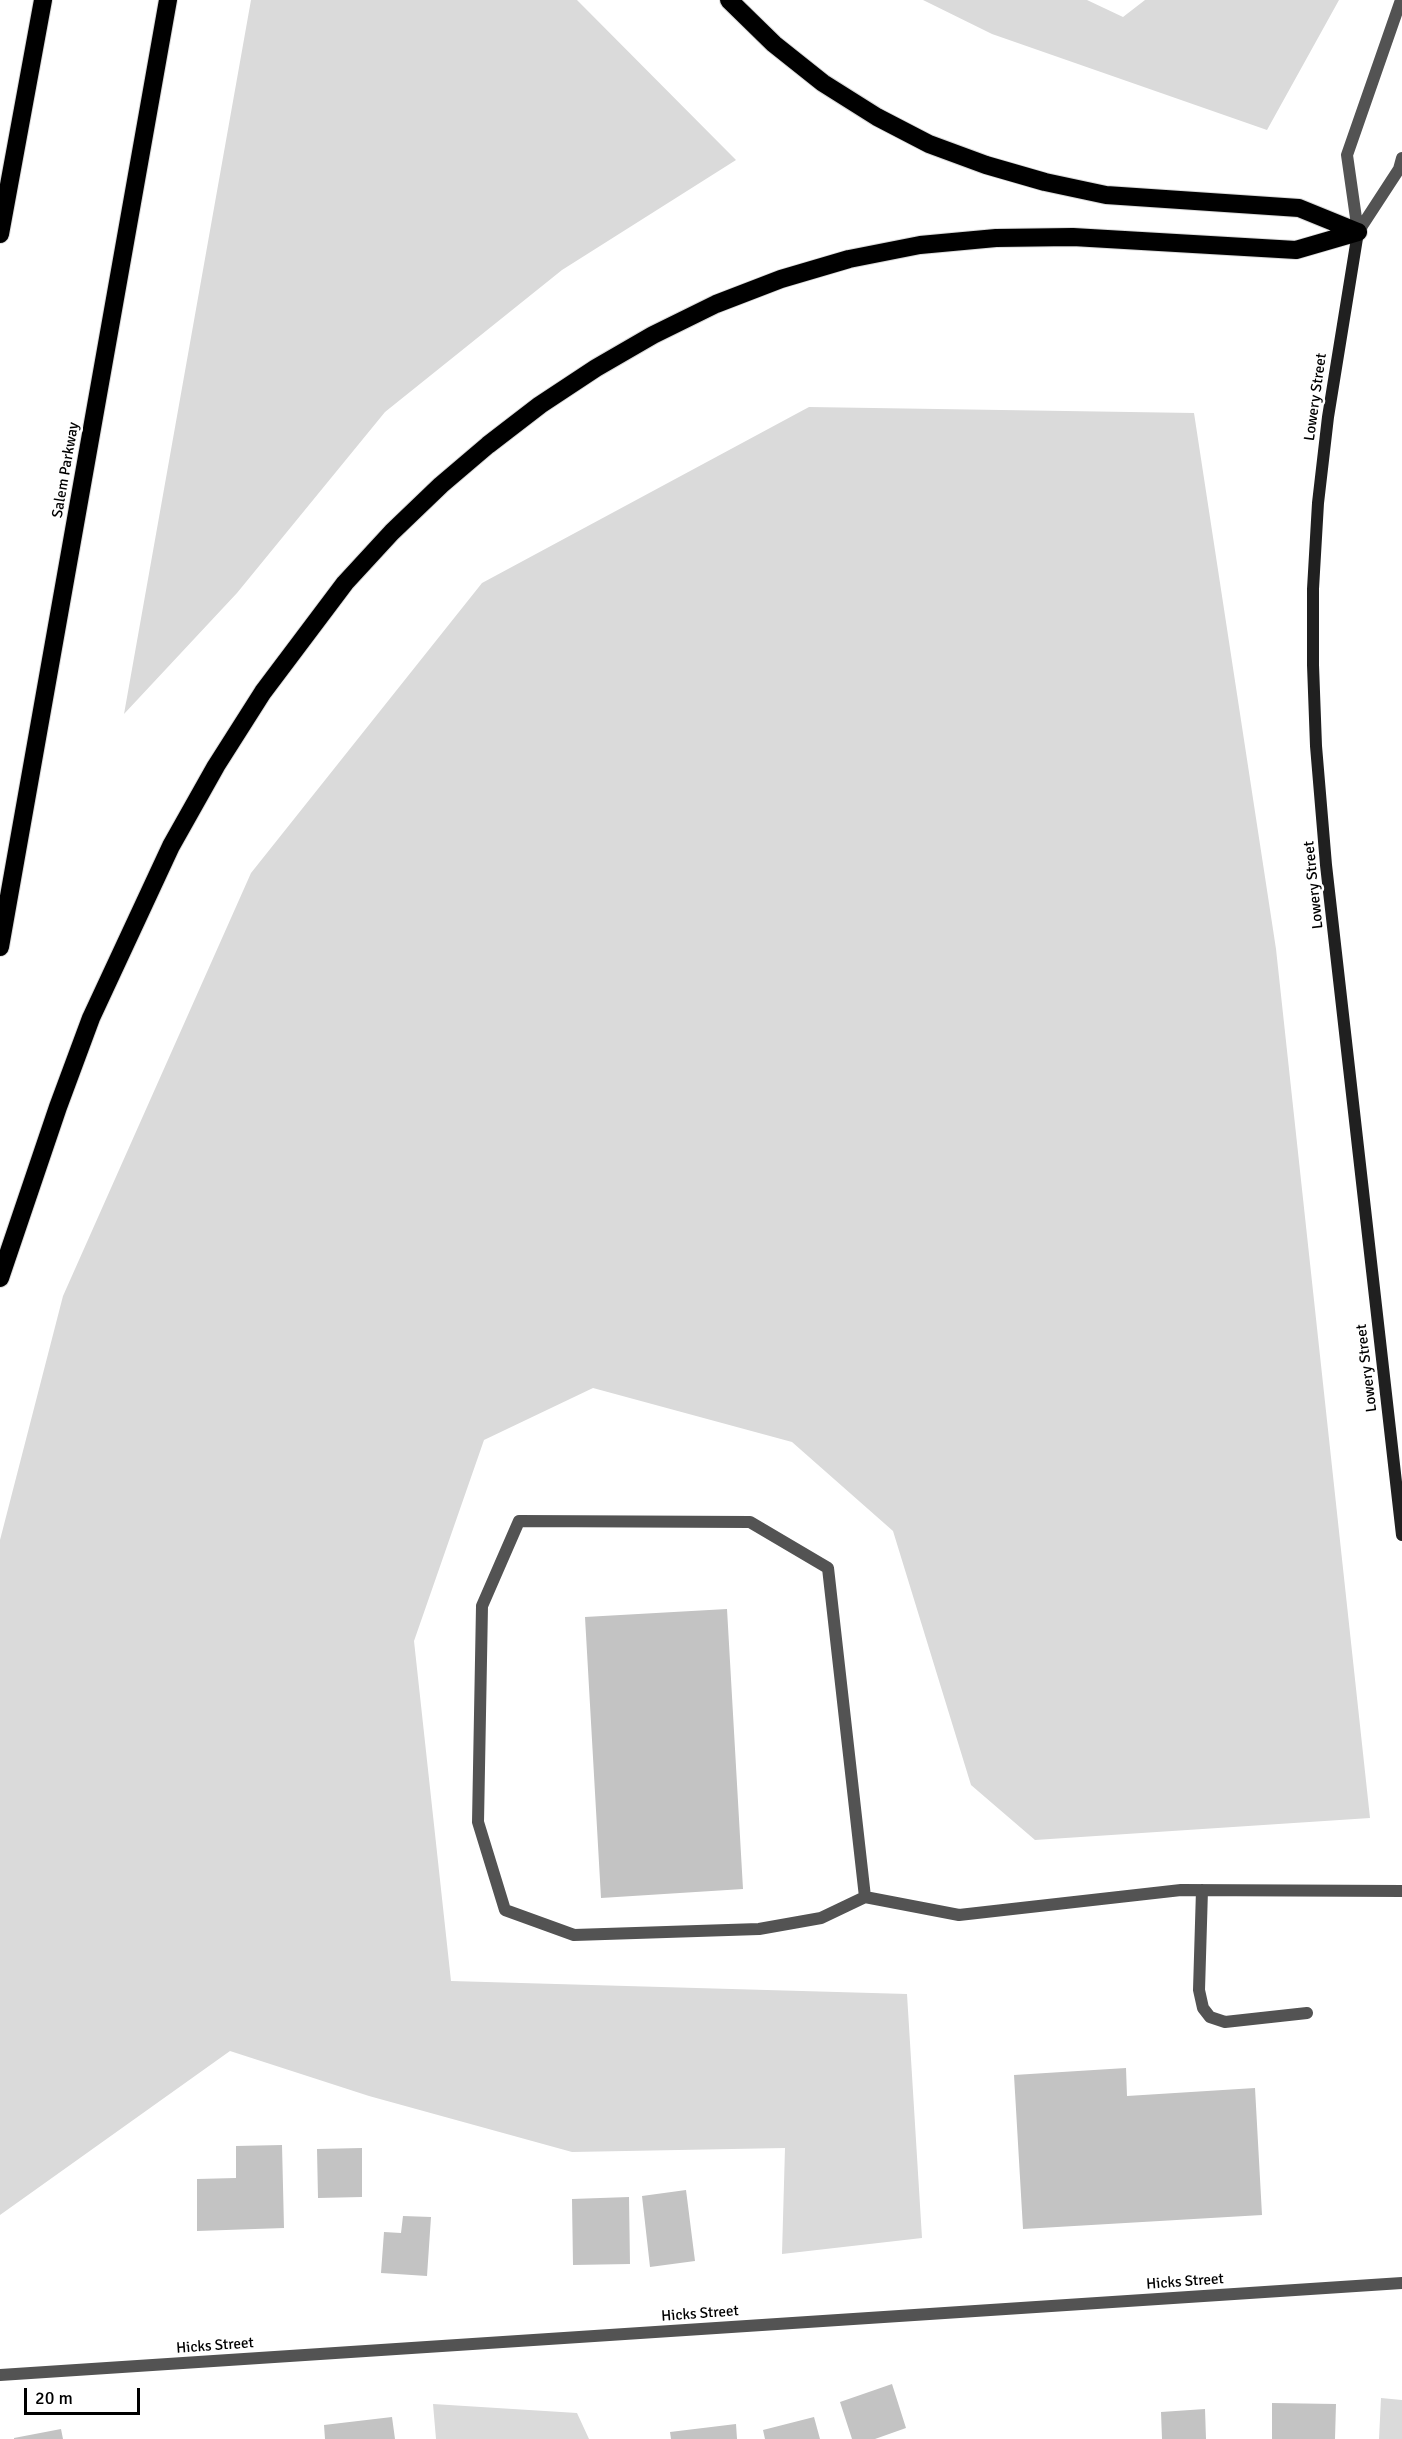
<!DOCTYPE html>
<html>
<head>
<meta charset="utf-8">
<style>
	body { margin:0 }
	#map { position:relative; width:1402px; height:2439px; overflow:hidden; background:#fff; font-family:Signika,sans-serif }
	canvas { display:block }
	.scale { position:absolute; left:24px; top:2388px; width:116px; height:27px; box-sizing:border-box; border:3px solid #000; border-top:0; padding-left:8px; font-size:18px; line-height:21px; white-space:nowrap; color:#000; -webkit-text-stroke:4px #fff; paint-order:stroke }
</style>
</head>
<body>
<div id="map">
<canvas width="1402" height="2439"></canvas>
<div class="scale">20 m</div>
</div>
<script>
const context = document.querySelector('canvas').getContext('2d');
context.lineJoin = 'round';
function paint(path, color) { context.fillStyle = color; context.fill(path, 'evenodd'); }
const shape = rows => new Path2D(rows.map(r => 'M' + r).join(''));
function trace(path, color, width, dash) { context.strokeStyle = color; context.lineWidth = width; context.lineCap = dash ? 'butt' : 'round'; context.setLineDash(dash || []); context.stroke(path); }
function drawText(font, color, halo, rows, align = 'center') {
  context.font = font + ' Signika,sans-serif'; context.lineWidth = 5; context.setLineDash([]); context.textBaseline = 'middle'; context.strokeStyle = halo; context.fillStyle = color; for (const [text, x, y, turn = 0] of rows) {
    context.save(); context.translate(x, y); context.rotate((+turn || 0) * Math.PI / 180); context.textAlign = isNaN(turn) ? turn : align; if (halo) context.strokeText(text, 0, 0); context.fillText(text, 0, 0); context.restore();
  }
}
const green = shape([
	[251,0,577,0,736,160,562,270,385,412,237,593,124,714],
	[923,0,1087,0,1123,17,1145,0,1339,0,1267,130,992,34],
	[809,407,1194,413,1276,949,1370,1818,1035,1840,971,1785,893,1531,792,1442,593,1388,484,1440,414,1641,451,1981,907,1994,922,2238,782,2254,785,2148,572,2152,369,2096,230,2051,0,2215,0,1540,63,1296,251,873,482,583],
	[1381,2398,1402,2400,1402,2439,1379,2439],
	[433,2404,577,2413,589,2439,436,2439]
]);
const building = shape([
	[727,1609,743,1889,601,1898,585,1617],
	[1126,2068,1127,2096,1255,2088,1262,2215,1023,2229,1014,2075],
	[282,2145,284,2228,197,2231,197,2179,236,2178,236,2146],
	[362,2148,362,2197,318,2198,317,2149],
	[686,2190,695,2261,650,2267,642,2196],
	[629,2197,630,2264,573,2265,572,2199],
	[403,2216,431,2217,427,2276,381,2273,384,2232,401,2233],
	[892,2384,906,2428,875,2439,852,2439,840,2402],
	[1272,2403,1336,2404,1335,2439,1272,2439],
	[1205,2409,1206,2439,1162,2439,1161,2412],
	[392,2417,395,2439,325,2439,324,2425],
	[814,2417,820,2439,765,2439,763,2430],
	[736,2424,737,2439,671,2439,670,2432],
	[61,2429,63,2439,14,2439,14,2438]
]);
const service = shape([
	[1202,1890,1199,1990,1203,2008,1210,2017,1225,2022,1307,2013],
	[865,1897,828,1568,750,1522,519,1521,482,1606,478,1822,505,1910,574,1935,759,1929,821,1918,865,1897,959,1915,1181,1890,1402,1891]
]);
const minor = shape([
	[1358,232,1347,155,1401,0],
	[1358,232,1399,169,1402,158],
	[0,2375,1402,2283]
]);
const secondary = shape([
	[1358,232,1328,417,1318,503,1313,589,1313,665,1316,746,1326,865,1402,1535]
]);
const motorway = shape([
	[729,0,774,44,823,83,877,117,929,144,986,165,1045,182,1106,195,1299,208,1358,232],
	[0,234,43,0],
	[0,947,168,0],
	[0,1278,58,1107,91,1018,171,846,216,766,263,692,345,583,392,532,441,485,488,445,540,405,596,368,653,335,716,304,781,279,849,259,920,245,996,238,1073,237,1296,250,1358,232]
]);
const streetNames = [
	["Lowery Street",1316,397,-82],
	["Salem Parkway",66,470,-80],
	["Lowery Street",1314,885,-96],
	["Lowery Street",1367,1368,-97],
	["Hicks Street",1185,2282,-4],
	["Hicks Street",700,2314,-4],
	["Hicks Street",215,2346,-4]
];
paint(green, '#dadada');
paint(building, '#c3c3c3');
trace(motorway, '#dbdbdb', 20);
trace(service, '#535353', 12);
trace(minor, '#535353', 12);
trace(secondary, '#202020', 12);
trace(motorway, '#000', 18);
drawText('15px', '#000', '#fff', streetNames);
</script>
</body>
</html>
